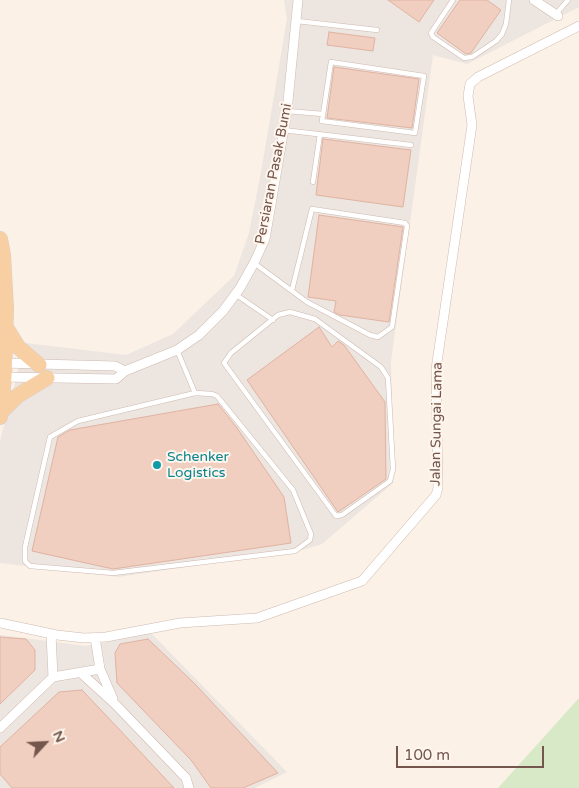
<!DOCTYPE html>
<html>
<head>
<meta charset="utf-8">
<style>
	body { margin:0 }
	#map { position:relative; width:579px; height:788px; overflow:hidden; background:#fbf1e7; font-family:"Varela Round",sans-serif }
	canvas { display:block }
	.north { position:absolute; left:20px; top:718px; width:50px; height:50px; -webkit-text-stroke:4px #fef6ed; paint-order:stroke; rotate:65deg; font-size:14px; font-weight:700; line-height:20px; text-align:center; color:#74564c }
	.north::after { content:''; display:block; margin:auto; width:18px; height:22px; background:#74564c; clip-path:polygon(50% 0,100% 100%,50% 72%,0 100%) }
	.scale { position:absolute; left:396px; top:746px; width:148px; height:22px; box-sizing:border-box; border:2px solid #74564c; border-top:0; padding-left:6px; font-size:15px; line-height:18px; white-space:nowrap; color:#74564c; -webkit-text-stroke:4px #fef6ed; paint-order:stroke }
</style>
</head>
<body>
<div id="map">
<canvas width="579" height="788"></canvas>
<div class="north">N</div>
<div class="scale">100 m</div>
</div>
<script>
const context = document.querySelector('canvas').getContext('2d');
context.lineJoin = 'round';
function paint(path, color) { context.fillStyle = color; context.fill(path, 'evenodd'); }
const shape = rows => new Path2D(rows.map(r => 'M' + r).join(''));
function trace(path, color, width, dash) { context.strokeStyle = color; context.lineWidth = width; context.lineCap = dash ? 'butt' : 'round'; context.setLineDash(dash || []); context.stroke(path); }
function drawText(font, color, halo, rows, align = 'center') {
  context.font = font + ' "Varela Round",sans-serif'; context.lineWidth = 4; context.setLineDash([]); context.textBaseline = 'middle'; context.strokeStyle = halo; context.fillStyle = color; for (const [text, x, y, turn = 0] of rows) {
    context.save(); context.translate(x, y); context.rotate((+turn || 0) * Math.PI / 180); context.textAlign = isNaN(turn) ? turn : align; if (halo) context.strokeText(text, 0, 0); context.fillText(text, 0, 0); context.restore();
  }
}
const industrial = shape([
	[284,0,579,0,579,7,467,64,433,55,391,361,393,483,322,544,302,550,118,577,0,563,0,441,25,343,126,355,173,334,234,276,249,233,261,172,287,19],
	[151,633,287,772,255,788,0,788,0,635,86,646]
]);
const green = shape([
	[579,698,579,788,498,788]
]);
const building = shape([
	[388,0,434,0,419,22,388,0],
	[460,0,487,0,501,10,471,53,466,54,437,33,460,0],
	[329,32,375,38,373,51,327,45,329,32],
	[334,67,419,79,412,128,327,118,334,67],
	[323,139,411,150,403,207,316,195,323,139],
	[319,215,403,227,389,322,340,315,334,312,336,301,308,297,319,215],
	[319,327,332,347,338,341,344,345,385,402,386,479,338,512,247,380,319,327],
	[218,404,237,428,284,497,291,543,113,569,32,551,58,437,70,430,218,404],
	[0,637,26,639,35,650,35,670,0,704,0,637],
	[148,639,194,683,278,773,243,788,211,788,191,760,117,683,115,653,120,644,148,639],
	[82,690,118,728,174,788,12,788,0,774,0,747,59,692,82,690]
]);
const service = shape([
	[453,0,431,33,433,37,464,58,472,57,496,41,502,34,506,24,509,0],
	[556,14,568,0],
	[297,21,377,30],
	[331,62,424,76,415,133,322,121,331,62],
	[287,111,323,114],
	[283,130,411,145],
	[313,182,320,134],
	[254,263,307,302,370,335,378,337,392,327,407,226,405,223,312,209,292,290],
	[235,294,273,320],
	[290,312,315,319,381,367,388,378,393,469,390,481,342,515,336,516,224,363,231,353,278,315,290,312],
	[177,350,195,393,78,421,50,437,25,547,25,561,30,566,113,573,295,551,310,540,311,534,293,490,217,396,212,394,195,393]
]);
const minor = shape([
	[534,0,558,16],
	[2,363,115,366,125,371],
	[0,377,116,379,125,371,177,350,199,335,223,311,240,288,254,263,265,239,287,111,298,0],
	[0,623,57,635,84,638,106,637,180,623,257,618,362,581,436,495,438,488,436,369,472,125,468,96,470,84,478,77,579,26],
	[51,634,53,677,100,669,95,637],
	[100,669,113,699],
	[81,673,115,704,186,778,189,788],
	[0,728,53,677]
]);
const primary = shape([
	[0,239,3,255,6,308,4,377,0,417],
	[5,326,18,347,39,365],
	[1,412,17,396,47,378]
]);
const markers = [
	[157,465,5,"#0f9aa8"]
];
const streetNames = [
	["Persiaran Pasak Bumi",274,174,-79],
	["Jalan Sungai Lama",437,424,-89]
];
const cultureNames = [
	["Schenker",167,457],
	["Logistics",167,473]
];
paint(industrial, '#ece5e0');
paint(green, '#d7e9c6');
paint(building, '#f0cec0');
trace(building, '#e1b3a1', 1);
trace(service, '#cfbab0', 5.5);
trace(minor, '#cfbab0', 10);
trace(primary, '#d8d0cd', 16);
trace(service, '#fff', 4.5);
trace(minor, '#fff', 9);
trace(primary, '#f7cfa3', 15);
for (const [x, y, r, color] of markers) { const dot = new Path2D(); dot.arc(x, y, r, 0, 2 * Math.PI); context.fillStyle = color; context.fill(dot); trace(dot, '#fef6ed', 2); }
drawText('14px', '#74564c', '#fef6ed', streetNames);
drawText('14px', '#0d838f', '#fef6ed', cultureNames, 'left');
</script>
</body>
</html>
